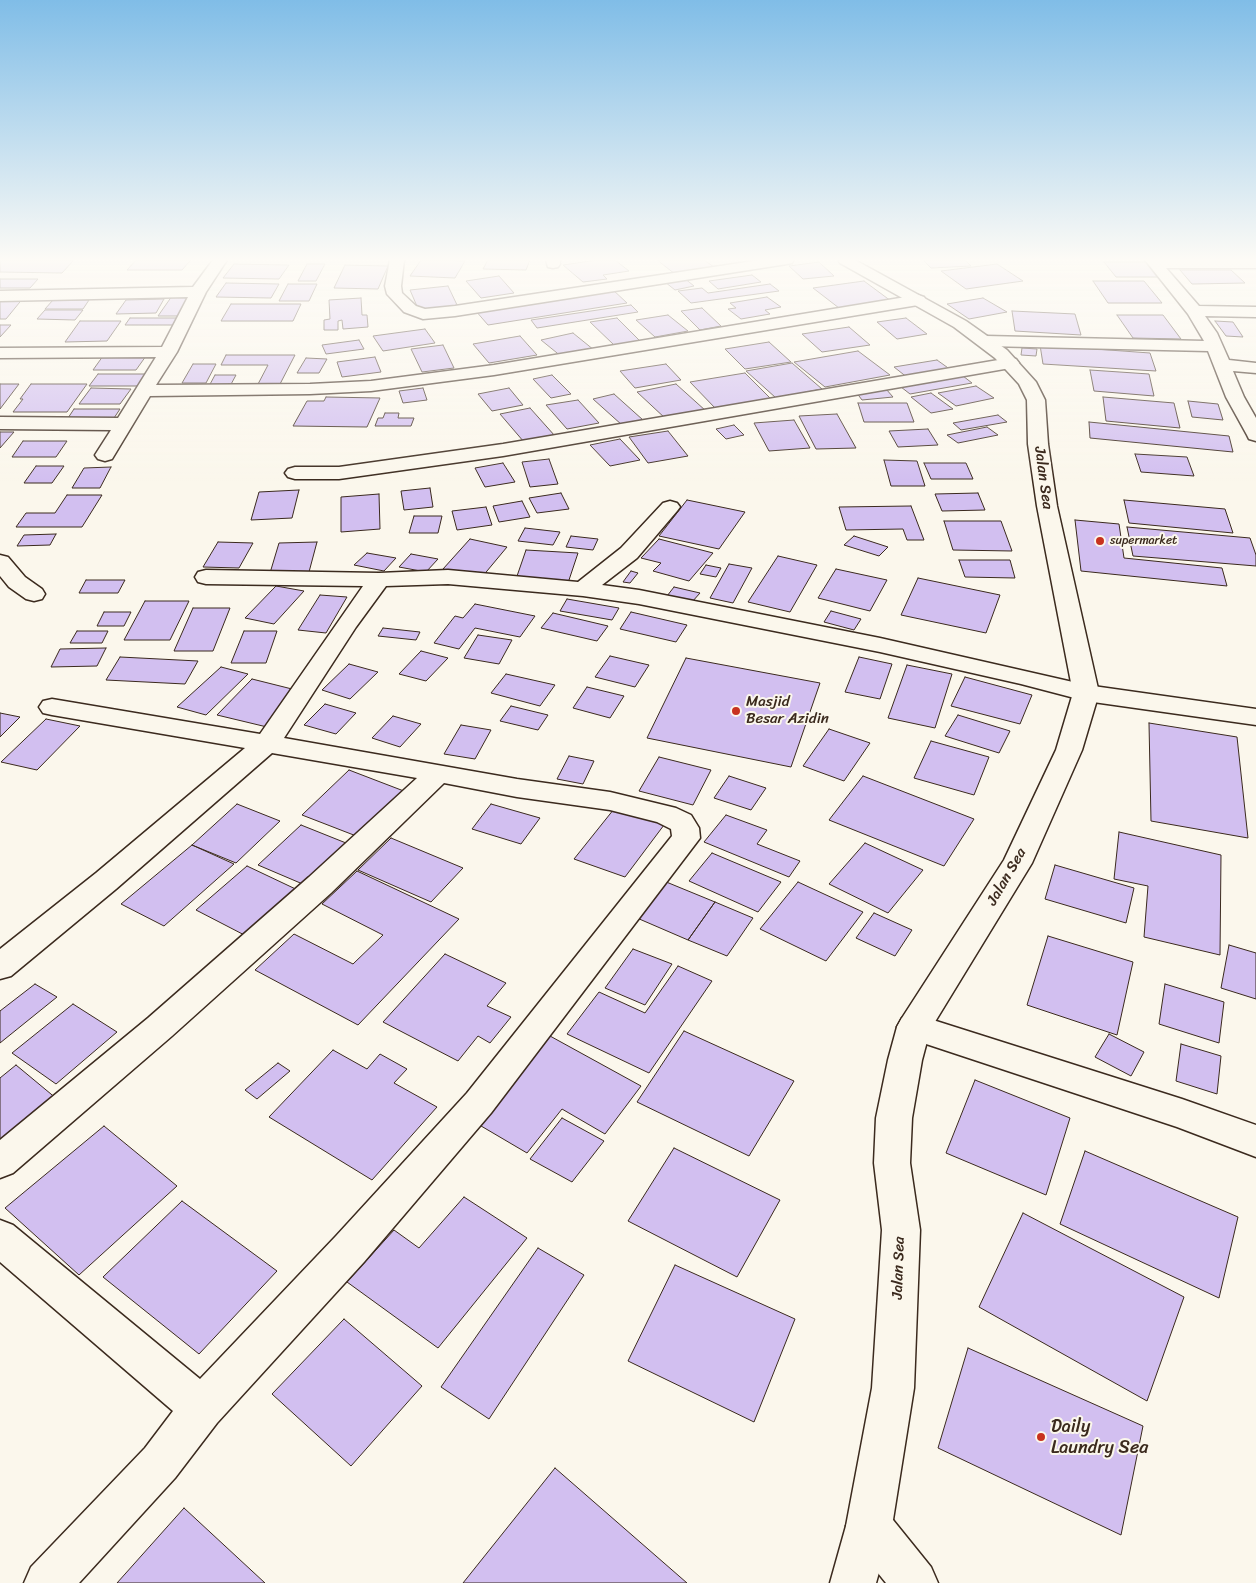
<!DOCTYPE html>
<html>
<head>
<meta charset="utf-8">
<style>
	body { margin:0 }
	canvas { display:block; background:#fbf7ec }
</style>
</head>
<body>
<canvas width="1256" height="1583"></canvas>
<script>
const context = document.querySelector('canvas').getContext('2d');
context.lineJoin = 'round';
function paint(path, color) { context.fillStyle = color; context.fill(path, 'evenodd'); }
const shape = rows => new Path2D(rows.map(r => 'M' + r).join(''));
function trace(path, color, width, dash) { context.strokeStyle = color; context.lineWidth = width; context.lineCap = dash ? 'butt' : 'round'; context.setLineDash(dash || []); context.stroke(path); }
function drawText(font, color, halo, rows, align = 'center') {
  context.font = font + ' Sriracha,sans-serif'; context.lineWidth = 4; context.setLineDash([]); context.textBaseline = 'middle'; context.strokeStyle = halo; context.fillStyle = color; for (const [text, x, y, turn = 0] of rows) {
    context.save(); context.translate(x, y); context.rotate((+turn || 0) * Math.PI / 180); context.textAlign = isNaN(turn) ? turn : align; if (halo) context.strokeText(text, 0, 0); context.fillText(text, 0, 0); context.restore();
  }
}
const building = shape([
	[0,260,74,260,62,273,0,272,0,260],
	[136,260,191,260,182,270,127,270,136,260],
	[421,260,441,260,465,261,455,278,410,276,421,260],
	[488,260,530,260,526,270,483,269,488,260],
	[597,260,615,260,629,271,603,275,607,279,583,282,563,265,597,260],
	[657,260,704,260,714,267,675,274,657,260],
	[923,260,965,260,971,266,931,268,923,260],
	[819,262,834,276,803,279,789,266,819,262],
	[1104,262,1149,262,1161,277,1116,277,1104,262],
	[234,264,289,265,279,279,223,278,234,264],
	[307,264,325,264,316,281,298,281,307,264],
	[997,264,1023,281,966,289,941,271,997,264],
	[345,265,388,266,378,289,334,288,345,265],
	[1180,270,1231,270,1245,283,1192,284,1180,270],
	[752,275,761,282,718,289,709,281,752,275],
	[499,276,514,293,481,298,466,281,499,276],
	[684,278,694,286,675,290,665,282,684,278],
	[0,279,38,279,30,288,0,288,0,279],
	[864,281,891,301,839,308,813,288,864,281],
	[1093,281,1144,281,1162,303,1108,303,1093,281],
	[226,283,279,284,271,298,216,297,226,283],
	[288,284,317,284,309,301,279,301,288,284],
	[770,284,779,291,691,303,678,291,702,288,708,293,770,284],
	[448,286,458,307,419,311,410,290,448,286],
	[612,289,627,303,488,325,475,310,612,289],
	[172,296,195,296,181,316,158,316,172,296],
	[24,297,6,319,0,319,0,298,24,297],
	[767,297,781,307,765,310,770,314,741,319,728,309,736,308,730,303,767,297],
	[361,298,362,315,367,315,368,327,343,329,342,320,338,321,338,330,324,330,324,320,330,319,329,300,361,298],
	[983,298,1007,312,969,319,947,304,983,298],
	[164,299,156,313,116,314,126,300,164,299],
	[53,300,89,300,83,309,45,309,53,300],
	[231,304,301,304,293,321,221,321,231,304],
	[631,305,638,312,537,328,531,320,631,305],
	[702,308,721,326,700,330,681,311,702,308],
	[45,310,83,310,75,320,37,319,45,310],
	[1012,311,1075,314,1081,335,1015,331,1012,311],
	[668,315,688,331,655,337,636,320,668,315],
	[1117,315,1163,315,1181,339,1133,338,1117,315],
	[130,318,182,318,178,325,125,325,130,318],
	[617,318,640,341,614,345,590,322,617,318],
	[906,318,927,334,897,339,877,322,906,318],
	[80,321,121,321,107,341,65,342,80,321],
	[1215,321,1233,322,1243,337,1226,336,1215,321],
	[0,325,11,325,0,337,0,325],
	[849,327,870,345,822,352,802,334,849,327],
	[425,329,435,343,383,351,373,336,425,329],
	[573,333,594,350,562,357,541,340,573,333],
	[520,336,537,355,489,363,473,344,520,336],
	[359,340,364,349,326,354,322,345,359,340],
	[769,342,791,362,745,369,725,349,769,342],
	[443,345,454,368,422,372,411,349,443,345],
	[1040,345,1150,353,1156,371,1043,364,1040,345],
	[1022,348,1037,349,1036,356,1021,355,1022,348],
	[858,351,890,375,825,387,794,362,858,351],
	[226,355,295,355,279,386,257,386,268,365,221,365,226,355],
	[103,356,146,356,136,370,93,370,103,356],
	[375,357,381,372,342,377,337,362,375,357],
	[306,358,327,359,319,373,297,373,306,358],
	[937,360,951,370,908,378,894,367,937,360],
	[792,363,822,389,776,398,746,371,792,363],
	[193,364,216,364,206,383,182,383,193,364],
	[666,364,681,380,635,388,620,371,666,364],
	[1090,370,1149,374,1154,396,1094,391,1090,370],
	[745,373,772,400,716,409,690,382,745,373],
	[98,374,148,374,140,386,89,386,98,374],
	[215,375,236,375,229,388,208,388,215,375],
	[552,375,571,394,551,398,533,379,552,375],
	[963,376,972,383,910,394,901,387,963,376],
	[0,384,19,384,0,409,0,384],
	[31,384,87,384,67,412,13,412,23,399,20,399,31,384],
	[676,384,706,411,666,419,637,392,676,384],
	[976,386,994,398,956,406,938,393,976,386],
	[91,388,131,389,120,404,79,404,91,388],
	[423,388,427,400,403,403,399,391,423,388],
	[509,388,523,405,492,411,478,394,509,388],
	[886,389,893,397,862,400,856,392,886,389],
	[931,393,953,409,931,413,911,397,931,393],
	[614,394,643,420,622,425,593,399,614,394],
	[326,397,380,398,367,427,293,426,307,401,324,401,326,397],
	[1103,397,1174,403,1180,428,1106,421,1103,397],
	[578,400,599,423,567,429,546,405,578,400],
	[1188,401,1218,404,1223,420,1192,417,1188,401],
	[858,403,907,403,914,422,864,422,858,403],
	[530,408,555,436,524,442,500,414,530,408],
	[74,409,120,409,114,418,68,418,74,409],
	[385,413,399,413,398,418,414,418,411,426,375,426,378,418,383,418,385,413],
	[837,414,856,448,816,449,799,416,837,414],
	[998,415,1007,422,961,430,953,423,998,415],
	[794,420,810,448,769,451,754,423,794,420],
	[1089,422,1229,436,1233,452,1090,438,1089,422],
	[734,425,744,435,726,439,716,429,734,425],
	[987,427,998,435,958,443,947,435,987,427],
	[928,429,938,445,898,447,889,431,928,429],
	[668,431,688,456,648,463,629,437,668,431],
	[0,432,14,432,0,448,0,432],
	[620,439,640,460,610,466,590,445,620,439],
	[23,441,67,441,56,457,12,457,23,441],
	[1135,454,1187,457,1194,476,1141,472,1135,454],
	[549,459,558,484,530,487,522,462,549,459],
	[884,460,917,461,925,486,891,486,884,460],
	[503,463,515,482,485,487,475,468,503,463],
	[924,463,966,463,973,479,931,479,924,463],
	[36,466,64,466,52,483,24,483,36,466],
	[111,467,100,488,72,488,84,468,111,467],
	[430,488,433,507,404,510,401,491,430,488],
	[299,490,292,518,251,520,259,492,299,490],
	[561,493,569,509,537,513,529,498,561,493],
	[978,493,985,510,942,511,935,494,978,493],
	[379,494,380,529,341,532,341,497,379,494],
	[67,495,102,495,82,527,16,527,26,513,55,513,67,495],
	[687,500,745,512,719,549,659,536,687,500],
	[1124,500,1225,509,1233,533,1129,523,1124,500],
	[522,501,530,517,499,522,493,506,522,501],
	[911,506,924,540,907,540,903,529,846,530,839,507,911,506],
	[486,507,492,525,457,530,452,511,486,507],
	[414,516,442,516,438,533,409,533,414,516],
	[1075,520,1119,524,1124,558,1222,568,1227,586,1081,571,1075,520],
	[944,521,1001,521,1012,551,953,550,944,521],
	[1127,527,1250,538,1256,555,1256,566,1133,556,1127,527],
	[525,528,560,532,553,545,518,541,525,528],
	[56,534,50,545,17,546,24,535,56,534],
	[571,536,598,539,593,550,566,547,571,536],
	[854,536,888,547,879,556,844,545,854,536],
	[470,539,507,547,482,577,443,569,470,539],
	[659,539,713,553,689,581,653,571,661,563,641,558,659,539],
	[218,542,253,543,239,568,203,567,218,542],
	[317,542,309,572,270,573,279,543,317,542],
	[526,550,578,553,568,583,516,579,526,550],
	[367,553,396,558,384,571,354,565,367,553],
	[411,554,438,559,426,572,399,567,411,554],
	[778,556,817,565,790,612,748,602,778,556],
	[959,560,1010,560,1015,578,965,577,959,560],
	[729,564,752,568,733,603,710,598,729,564],
	[706,565,721,568,716,577,700,574,706,565],
	[836,569,887,580,870,611,818,598,836,569],
	[631,571,638,573,630,583,623,582,631,571],
	[918,578,1000,595,986,633,901,615,918,578],
	[86,580,125,580,118,593,79,593,86,580],
	[276,586,304,591,274,624,245,618,276,586],
	[674,587,700,593,692,602,667,596,674,587],
	[320,595,347,597,326,633,298,630,320,595],
	[567,599,619,608,612,620,560,611,567,599],
	[145,601,189,601,170,640,124,640,145,601],
	[475,604,535,616,520,637,475,628,459,649,434,643,455,616,463,618,475,604],
	[193,608,230,608,213,651,174,651,193,608],
	[831,611,861,619,854,630,824,622,831,611],
	[104,612,131,612,124,626,97,626,104,612],
	[631,612,687,625,676,642,620,629,631,612],
	[553,613,608,626,597,641,541,628,553,613],
	[383,628,420,632,416,640,378,636,383,628],
	[77,631,108,631,102,643,70,643,77,631],
	[244,631,277,631,266,663,231,663,244,631],
	[478,635,512,640,499,664,464,658,478,635],
	[106,648,97,666,51,667,60,649,106,648],
	[421,651,448,658,426,681,399,674,421,651],
	[610,656,649,665,635,687,595,677,610,656],
	[120,657,198,661,185,684,106,680,120,657],
	[859,657,892,664,880,699,845,692,859,657],
	[686,658,820,683,791,767,647,738,686,658],
	[349,664,378,672,350,699,322,690,349,664],
	[907,665,952,674,935,728,888,718,907,665],
	[221,667,248,674,206,715,177,707,221,667],
	[506,674,555,685,540,706,491,693,506,674],
	[965,677,1032,695,1020,724,951,706,965,677],
	[252,679,300,691,267,727,217,715,252,679],
	[587,687,624,696,610,718,573,708,587,687],
	[325,704,356,713,336,734,304,725,325,704],
	[511,706,548,715,538,730,500,721,511,706],
	[0,713,20,717,0,737,0,713],
	[958,715,1010,731,999,753,945,736,958,715],
	[393,716,421,724,400,747,372,738,393,716],
	[46,719,80,726,37,770,1,762,46,719],
	[1149,723,1237,737,1248,838,1151,821,1149,723],
	[461,725,491,730,475,759,444,754,461,725],
	[829,729,870,743,844,781,803,766,829,729],
	[931,741,989,757,974,795,914,778,931,741],
	[569,756,594,761,583,784,557,779,569,756],
	[659,757,711,770,693,805,639,791,659,757],
	[349,770,409,793,364,839,302,815,349,770],
	[729,776,766,788,751,810,714,798,729,776],
	[863,776,974,819,944,866,829,820,863,776],
	[237,804,280,821,236,863,192,845,237,804],
	[491,804,540,818,521,844,472,829,491,804],
	[618,804,667,821,625,877,574,859,618,804],
	[726,815,767,830,757,844,800,861,789,877,704,842,726,815],
	[301,825,346,843,305,885,258,865,301,825],
	[1119,832,1221,855,1220,955,1144,937,1148,886,1114,879,1119,832],
	[391,838,463,868,431,902,358,870,391,838],
	[865,843,923,870,888,913,829,884,865,843],
	[192,845,234,864,164,926,121,904,192,845],
	[712,853,781,882,758,912,689,881,712,853],
	[1055,865,1134,888,1126,923,1045,899,1055,865],
	[247,866,304,893,254,940,196,910,247,866],
	[357,871,459,919,358,1025,255,970,294,934,353,964,383,935,322,904,357,871],
	[659,879,715,902,688,940,630,915,659,879],
	[798,882,863,912,826,961,760,929,798,882],
	[715,902,753,918,727,956,688,940,715,902],
	[874,913,912,930,895,956,856,938,874,913],
	[1048,936,1133,962,1117,1035,1027,1005,1048,936],
	[1229,945,1256,953,1256,999,1221,988,1229,945],
	[633,949,672,964,645,1005,605,988,633,949],
	[445,954,506,983,487,1006,511,1017,490,1043,478,1036,458,1061,383,1022,445,954],
	[678,966,712,981,649,1073,567,1034,599,992,645,1013,678,966],
	[35,984,57,997,0,1043,0,1011,35,984],
	[1165,984,1224,1002,1219,1043,1159,1024,1165,984],
	[73,1004,117,1032,56,1084,12,1053,73,1004],
	[684,1031,794,1081,749,1156,637,1102,684,1031],
	[1109,1034,1144,1052,1131,1076,1095,1057,1109,1034],
	[550,1036,641,1086,605,1134,562,1109,527,1153,476,1123,550,1036],
	[1181,1044,1221,1056,1217,1094,1176,1081,1181,1044],
	[333,1050,367,1069,380,1054,407,1069,394,1083,437,1107,372,1180,269,1117,333,1050],
	[278,1063,290,1071,257,1099,245,1090,278,1063],
	[16,1065,63,1104,0,1154,0,1078,16,1065],
	[975,1080,1070,1118,1046,1195,946,1153,975,1080],
	[562,1118,604,1141,572,1182,530,1159,562,1118],
	[104,1126,177,1186,79,1275,5,1208,104,1126],
	[674,1148,780,1200,737,1277,628,1221,674,1148],
	[1085,1151,1238,1217,1219,1298,1060,1224,1085,1151],
	[464,1197,527,1238,438,1348,347,1282,394,1230,419,1248,464,1197],
	[182,1201,277,1271,199,1354,103,1277,182,1201],
	[1023,1213,1184,1297,1147,1401,979,1307,1023,1213],
	[538,1248,584,1275,489,1419,441,1387,538,1248],
	[675,1265,795,1319,754,1422,628,1361,675,1265],
	[344,1319,422,1386,351,1466,272,1394,344,1319],
	[968,1348,1143,1426,1121,1535,938,1448,968,1348],
	[555,1468,687,1583,463,1583,555,1468],
	[184,1508,265,1583,117,1583,184,1508]
]);
const street = shape([
	[213,260,227,260,206,292,177,352,156,385,310,384,371,381,494,365,918,295,924,297,926,300,924,303,918,305,494,375,371,391,310,394,150,396,112,459,105,461,98,459,95,455,111,430,0,429,0,417,118,418,156,357,0,358,0,348,162,347,188,297,0,301,0,291,193,287,213,260],
	[390,260,404,260,401,286,402,293,416,306,425,309,455,306,760,260,794,260,792,263,787,264,455,316,423,319,404,312,387,294,385,286,390,260],
	[546,260,560,260,560,264,558,267,553,268,548,267,546,260],
	[1145,260,1256,260,1256,268,1166,268,1199,306,1256,307,1256,317,1205,316,1217,333,1229,360,1256,363,1256,373,1233,371,1244,397,1256,418,1256,441,1249,439,1247,435,1226,397,1208,351,986,346,980,345,978,341,980,337,986,336,1204,341,1188,314,1145,260],
	[1010,358,1016,359,1019,363,1016,367,503,456,339,479,295,479,288,477,285,473,288,469,295,467,339,467,503,444,1010,358],
	[670,501,677,503,680,507,677,511,637,558,602,585,639,590,880,638,1086,685,1256,709,1256,725,1086,701,1021,684,880,652,639,604,583,596,448,584,386,586,356,627,284,738,517,779,610,792,676,808,691,815,699,828,700,838,491,1113,364,1262,217,1423,175,1478,79,1583,24,1583,31,1567,145,1448,173,1411,0,1262,0,1220,13,1225,200,1379,336,1236,467,1093,672,836,671,829,657,822,610,810,517,797,444,783,331,893,172,1036,13,1173,0,1178,0,1140,148,1018,309,877,417,778,272,753,116,889,11,976,0,979,0,949,96,873,245,748,52,715,43,713,39,707,43,701,52,699,260,734,363,586,206,584,198,582,195,577,198,572,206,570,379,573,448,570,578,582,621,548,663,503,670,501],
	[0,555,8,557,25,577,42,589,45,594,42,599,34,601,26,599,9,587,0,576,0,555],
	[914,1014,1182,1099,1256,1125,1256,1157,1177,1127,902,1036,897,1027,902,1018,914,1014],
	[869,1503,885,1510,931,1567,938,1583,886,1583,853,1542,846,1526,853,1510,869,1503]
]);
const secondary = shape([
	[838,260,855,260,966,321,1007,350,1036,382,1045,400,1048,444,1057,506,1099,693,1082,750,1032,863,930,1030,922,1060,912,1118,910,1163,920,1230,914,1388,892,1526,876,1583,830,1583,846,1526,872,1388,882,1230,874,1163,876,1118,888,1060,897,1027,902,1018,1004,860,1056,750,1073,693,1037,506,1028,444,1027,400,1019,384,995,358,954,327,840,263,838,260]
]);
const markers = [
	[1100,541,5,"#c8321e"],
	[736,711,5,"#c8321e"],
	[1041,1437,5,"#c8321e"]
];
const farPoinames = [
	["supermarket",1110,541]
];
const streetNames = [
	["Jalan Sea",1043,478,82],
	["Jalan Sea",1007,877,-60],
	["Jalan Sea",899,1268,-88]
];
const poiNames = [
	["Masjid",746,702],
	["Besar Azidin",746,719]
];
const nearPoinames = [
	["Daily",1051,1427],
	["Laundry Sea",1051,1448]
];
paint(building, '#d2bff0');
trace(building, '#3b2a1e', 1);
trace(street, '#3b2a1e', 3);
trace(secondary, '#3b2a1e', 3);
paint(street, '#fbf7ec');
paint(secondary, '#fbf7ec');
const sky = context.createLinearGradient(0, 0, 0, 481);
sky.addColorStop(0, '#80bde7');
sky.addColorStop(0.54, '#fdfbf6');
sky.addColorStop(1, '#fdfbf600');
context.fillStyle = sky;
context.fillRect(0, 0, 1256, 481);
for (const [x, y, r, color] of markers) { const dot = new Path2D(); dot.arc(x, y, r, 0, 2 * Math.PI); context.fillStyle = color; context.fill(dot); trace(dot, '#fbf7ec', 2); }
drawText('12px', '#3b2a1e', '#fbf7ec', farPoinames, 'left');
drawText('15px', '#3b2a1e', '#fbf7ec', streetNames);
drawText('15px', '#3b2a1e', '#fbf7ec', poiNames, 'left');
drawText('18px', '#3b2a1e', '#fbf7ec', nearPoinames, 'left');
</script>
</body>
</html>
